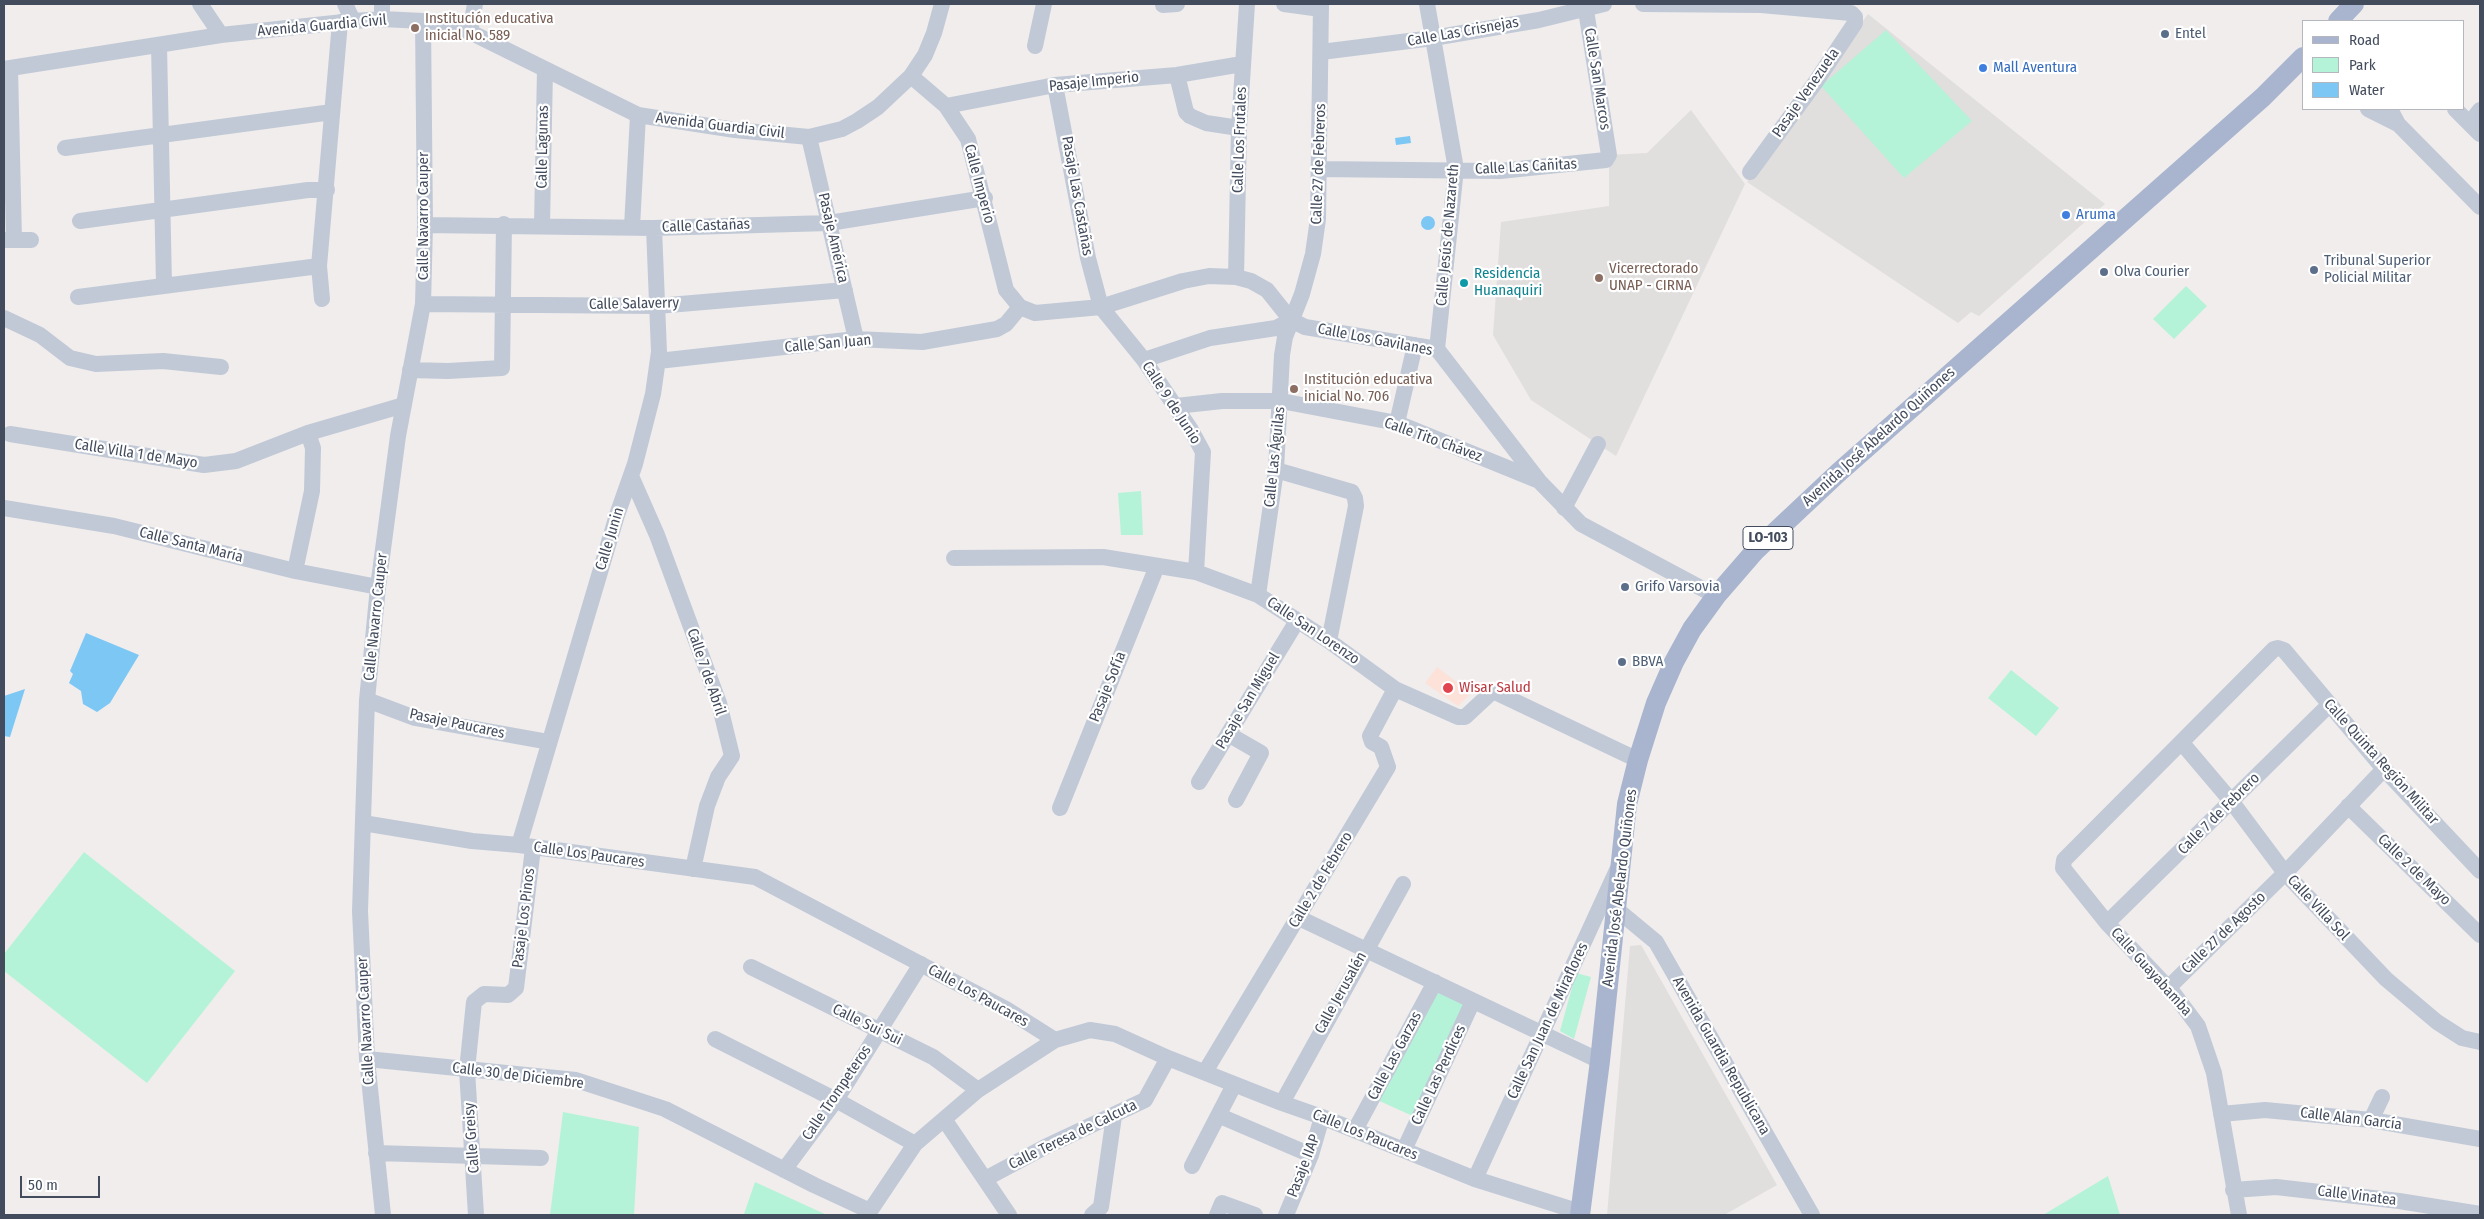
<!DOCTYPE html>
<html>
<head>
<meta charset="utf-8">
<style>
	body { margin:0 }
	#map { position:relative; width:2484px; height:1219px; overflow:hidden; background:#f0edec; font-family:"Fira Sans Condensed",sans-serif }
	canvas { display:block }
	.frame { position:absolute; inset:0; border:5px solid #434c5c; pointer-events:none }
	.legend { position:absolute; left:2302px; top:20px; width:162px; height:90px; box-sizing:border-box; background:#fff; border:1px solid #b4b7be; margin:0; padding:6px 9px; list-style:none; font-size:15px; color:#434c5c }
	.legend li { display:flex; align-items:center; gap:10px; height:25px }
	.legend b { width:25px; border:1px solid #b4b7be }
	.scale { position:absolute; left:20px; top:1176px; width:80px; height:22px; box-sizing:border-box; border:2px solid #434c5c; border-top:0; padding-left:6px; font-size:15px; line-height:18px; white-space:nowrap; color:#434c5c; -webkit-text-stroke:4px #fff; paint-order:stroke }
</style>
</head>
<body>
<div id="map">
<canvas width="2484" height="1219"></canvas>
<div class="frame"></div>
<ul class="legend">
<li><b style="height:6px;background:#a9b5cf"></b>Road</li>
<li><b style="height:14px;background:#b5f3d8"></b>Park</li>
<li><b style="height:14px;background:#7dc7f5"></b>Water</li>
</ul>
<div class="scale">50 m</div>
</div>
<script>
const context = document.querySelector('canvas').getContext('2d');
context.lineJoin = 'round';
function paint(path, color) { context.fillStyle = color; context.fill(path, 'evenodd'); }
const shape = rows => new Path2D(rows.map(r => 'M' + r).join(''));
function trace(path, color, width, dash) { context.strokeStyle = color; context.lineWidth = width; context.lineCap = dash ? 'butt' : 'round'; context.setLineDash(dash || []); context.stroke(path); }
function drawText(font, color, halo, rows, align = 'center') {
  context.font = font + ' "Fira Sans Condensed",sans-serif'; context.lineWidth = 4.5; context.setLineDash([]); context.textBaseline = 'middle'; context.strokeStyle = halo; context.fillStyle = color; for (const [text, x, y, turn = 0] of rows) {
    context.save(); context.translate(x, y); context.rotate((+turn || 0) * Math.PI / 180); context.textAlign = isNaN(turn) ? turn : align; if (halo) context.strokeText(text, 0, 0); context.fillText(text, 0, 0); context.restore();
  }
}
const education = shape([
	[1868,14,2105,204,1979,316,1971,312,1958,323,1747,182],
	[1691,110,1745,184,1616,456,1531,400,1493,335,1501,222,1609,206,1609,155,1647,153],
	[1641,945,1777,1185,1724,1215,1607,1215,1630,946]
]);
const medical = shape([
	[1437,667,1471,693,1458,706,1425,683]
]);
const green = shape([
	[1886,30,1972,121,1904,178,1821,86],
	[2186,286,2207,306,2174,339,2153,319],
	[1141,491,1143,535,1121,535,1118,493],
	[2011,670,2059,708,2036,736,1988,698],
	[84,852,235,971,147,1083,4,971,4,954],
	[1576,973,1591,977,1574,1039,1560,1031],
	[1435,986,1472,1004,1415,1117,1375,1099],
	[563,1112,639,1127,634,1215,550,1215],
	[2108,1176,2120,1215,2043,1215],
	[755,1182,827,1215,669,1215,744,1214]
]);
const water = shape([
	[1410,136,1411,143,1396,145,1395,138],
	'1421 223a7 7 0 1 1 14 0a7 7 0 1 1-14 0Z',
	[86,633,139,655,110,703,97,712,83,704,81,691,69,683,73,674,70,671],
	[25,689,10,737,4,736,4,696]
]);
const minor = shape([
	[200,4,221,35],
	[345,4,353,21],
	[382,4,382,19],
	[1284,4,1321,9],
	[1427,4,1456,169,1437,349],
	[1643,4,1761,5,1851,13,1855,17,1855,23,1815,83,1750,172],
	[1163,5,1177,4],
	[470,32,475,4],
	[159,45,164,285],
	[1035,46,1044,4],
	[1321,52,1433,38,1539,20,1604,4],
	[10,68,14,240],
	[4,69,221,35,353,21,382,19,423,21,470,32,638,115,735,130,809,137,842,129,857,121,878,107,911,76,925,55,934,33,942,4],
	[1177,75,1186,112,1190,116,1206,123,1239,128],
	[911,76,946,106,968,139,1006,290,1020,307,1035,313,1101,307,1183,281,1209,276,1236,277,1251,281,1267,290,1291,320,1305,327,1437,349,1539,481,1581,524,1716,596],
	[1055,85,1088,258,1101,307,1144,360,1191,430,1203,452,1196,572],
	[946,106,1055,85,1177,75,1242,64],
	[2368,109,2398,124],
	[2390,109,2398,124,2480,207],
	[2455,109,2480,134],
	[2470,123,2480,110],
	[809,137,856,339],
	[65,148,332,112],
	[1318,169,1500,171,1606,160,1609,155,1585,4],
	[80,221,308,190,327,190],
	[425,225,654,228,829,223,985,198],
	[542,225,545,69],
	[632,227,638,115],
	[4,240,31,240],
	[1236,277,1239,128,1247,4],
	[78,297,319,266],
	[322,299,319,266,340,22],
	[423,304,657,306,845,290],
	[4,318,40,335,70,358,96,364,163,361,221,367],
	[1144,360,1210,338,1276,328,1291,320],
	[658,361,856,339,922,342,997,329,1006,324,1020,307],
	[410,370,448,371,502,368,504,224],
	[1176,406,1222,401,1281,401,1397,423,1537,480],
	[1397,423,1415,345],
	[10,434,204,465,236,461,308,433,404,405],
	[1276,470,1352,492,1355,498,1356,506,1329,641],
	[631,476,657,535,719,703,732,756,718,777,707,806,693,869],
	[4,508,114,526,295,571,378,587],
	[1564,508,1598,444],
	[954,558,1103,557,1196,572,1258,595,1329,641,1395,689,1458,717,1465,717,1493,691,1638,760],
	[295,571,312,491,313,448,308,433],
	[1258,595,1276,470,1282,355,1285,337,1302,294,1313,254,1318,219,1321,4],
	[367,700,415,718,549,742],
	[1228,734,1261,753,1236,800],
	[2182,743,2232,802,2285,873,2386,979,2437,1022,2462,1038,2480,1042],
	[1199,782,1297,621],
	[2348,806,2480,935],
	[1060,808,1157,566],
	[363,823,472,841,519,845,755,877,1006,1009,1055,1040],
	[519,845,617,515,635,464,653,394,659,352,654,228],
	[1615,908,1656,942,1812,1215],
	[1299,918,1600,1061],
	[2107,923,2330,704],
	[751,967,933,1057,978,1090],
	[2168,988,2285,873,2384,769],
	[715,1039,836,1100,915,1144],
	[367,1059,576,1080,665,1109,814,1185,870,1211,915,1144,978,1090,1055,1040,1090,1030,1115,1034,1168,1058,1282,1103,1322,1117,1475,1179,1580,1212],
	[1205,1072,1388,767,1381,747,1372,742,1370,736,1395,689],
	[1282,1103,1403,884],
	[2221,1114,2265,1110,2371,1120,2480,1139],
	[1220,1116,1311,1155],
	[944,1119,1009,1215],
	[2371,1120,2382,1097],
	[1355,1130,1435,982],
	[1404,1150,1473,1001],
	[376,1153,541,1158],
	[1192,1166,1234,1085],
	[784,1170,836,1100,921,964],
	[985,1179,1045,1147,1145,1100,1168,1058],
	[1475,1179,1617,870],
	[2233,1190,2276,1187,2399,1201,2480,1214],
	[383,1215,367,1059,360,911,364,790,367,700,378,587,398,436,423,304,425,225,423,21],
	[476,1215,467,1070,474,1002,484,994,508,995,516,988,533,848],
	[1092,1215,1101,1207,1114,1116],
	[1217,1215,1222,1203,1255,1215],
	[1286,1215,1311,1155,1322,1117],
	[2239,1215,2214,1073,2198,1026,2174,994,2107,923,2063,868,2064,860,2274,649,2278,648,2284,650,2384,769,2480,871]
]);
const major = shape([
	[2338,21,2354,4],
	[1580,1215,1600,1061,1627,804,1638,760,1656,703,1674,662,1692,629,1716,596,1755,551,1838,473,2263,97,2303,57]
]);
const markers = [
	[415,28,5,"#8d6e63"],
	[2165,34,5,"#5c6f8a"],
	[1983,68,5,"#3f7fe0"],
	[2066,215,5,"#3f7fe0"],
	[2314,270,5,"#5c6f8a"],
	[2104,272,5,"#5c6f8a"],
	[1599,278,5,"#8d6e63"],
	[1464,283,5,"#0f9aa8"],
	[1294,389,5,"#8d6e63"],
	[1625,587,5,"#5c6f8a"],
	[1622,662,5,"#5c6f8a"],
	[1448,688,6,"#e0444e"]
];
const shields = [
	[1768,538,50]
];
const shieldNames = [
	["LO-103",1768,538]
];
const educationNames = [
	["Institución educativa",425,19],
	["inicial No. 589",425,36],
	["Vicerrectorado",1609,269],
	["UNAP - CIRNA",1609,286],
	["Institución educativa",1304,380],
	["inicial No. 706",1304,397]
];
const streetNames = [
	["Avenida Guardia Civil",322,26,-5],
	["Calle Las Crisnejas",1463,32,-10],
	["Calle San Marcos",1597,79,81],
	["Pasaje Imperio",1094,82,-6],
	["Pasaje Venezuela",1806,93,-55],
	["Avenida Guardia Civil",720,126,7],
	["Calle Los Frutales",1240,140,-88],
	["Calle Lagunas",543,147,-89],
	["Calle 27 de Febreros",1319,164,-88],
	["Calle Las Cañitas",1526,167,-3],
	["Calle Imperio",979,184,75],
	["Pasaje Las Castañas",1077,196,80],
	["Calle Navarro Cauper",424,216,-90],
	["Calle Castañas",706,226,-2],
	["Calle Jesús de Nazareth",1448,235,-85],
	["Pasaje América",833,238,77],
	["Calle Salaverry",634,304,-1],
	["Calle Los Gavilanes",1375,340,11],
	["Calle San Juan",828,344,-5],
	["Calle 9 de Junio",1171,403,57],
	["Avenida José Abelardo Quiñones",1879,437,-42],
	["Calle Tito Chávez",1433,440,20],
	["Calle Villa 1 de Mayo",136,454,9],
	["Calle Las Águilas",1275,457,-84],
	["Calle Junin",610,539,-73],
	["Calle Santa María",191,545,14],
	["Calle Navarro Cauper",376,617,-84],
	["Calle San Lorenzo",1313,631,34],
	["Calle 7 de Abril",706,672,71],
	["Pasaje Sofía",1108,687,-68],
	["Pasaje San Miguel",1248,701,-59],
	["Pasaje Paucares",457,724,12],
	["Calle Quinta Región Militar",2381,762,48],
	["Calle 7 de Febrero",2219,814,-45],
	["Calle Los Paucares",589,855,8],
	["Calle 2 de Mayo",2414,870,44],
	["Calle 2 de Febrero",1321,880,-59],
	["Avenida José Abelardo Quiñones",1620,888,-83],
	["Calle Villa Sol",2318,908,47],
	["Pasaje Los Pinos",524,918,-83],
	["Calle 27 de Agosto",2224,933,-44],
	["Calle Guayabamba",2151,972,48],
	["Calle Jerusalén",1341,993,-61],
	["Calle Los Paucares",978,996,29],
	["Calle Navarro Cauper",366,1021,-93],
	["Calle San Juan de Miraflores",1548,1021,-65],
	["Calle Sui Sui",867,1025,26],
	["Calle Las Garzas",1395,1056,-62],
	["Avenida Guardia Republicana",1721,1056,60],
	["Calle Las Perdices",1439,1075,-65],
	["Calle 30 de Diciembre",518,1076,7],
	["Calle Trompeteros",837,1093,-56],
	["Calle Alan García",2351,1119,7],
	["Calle Teresa de Calcuta",1073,1135,-26],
	["Calle Los Paucares",1365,1135,22],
	["Calle Greisy",472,1138,-94],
	["Pasaje IIAP",1304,1166,-69],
	["Calle Vinatea",2357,1196,7]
];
const serviceNames = [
	["Entel",2175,34],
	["Tribunal Superior",2324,261],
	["Policial Militar",2324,278],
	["Olva Courier",2114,272],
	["Grifo Varsovia",1635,587],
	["BBVA",1632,662]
];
const shopNames = [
	["Mall Aventura",1993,68],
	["Aruma",2076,215]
];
const cultureNames = [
	["Residencia",1474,274],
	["Huanaquiri",1474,291]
];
const healthNames = [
	["Wisar Salud",1459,688]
];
paint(education, '#e1dede');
paint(medical, '#fde2d9');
paint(green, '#b5f3d8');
paint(water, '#7dc7f5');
trace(minor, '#c1c9d6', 16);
trace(major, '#a9b5cf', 20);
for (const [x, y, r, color] of markers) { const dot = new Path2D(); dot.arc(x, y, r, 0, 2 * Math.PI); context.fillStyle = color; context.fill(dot); trace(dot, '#fff', 2); }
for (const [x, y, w] of shields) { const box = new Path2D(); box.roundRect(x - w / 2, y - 11.5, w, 23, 4); context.fillStyle = '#fff'; context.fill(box); trace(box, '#434c5c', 1); }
drawText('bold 14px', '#434c5c', null, shieldNames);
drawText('15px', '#785e54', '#fff', educationNames, 'left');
drawText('15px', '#434c5c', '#fff', streetNames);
drawText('15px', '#4e5e75', '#fff', serviceNames, 'left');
drawText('15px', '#366cbe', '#fff', shopNames, 'left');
drawText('15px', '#0d838f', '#fff', cultureNames, 'left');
drawText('15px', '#be3a42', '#fff', healthNames, 'left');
</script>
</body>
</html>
